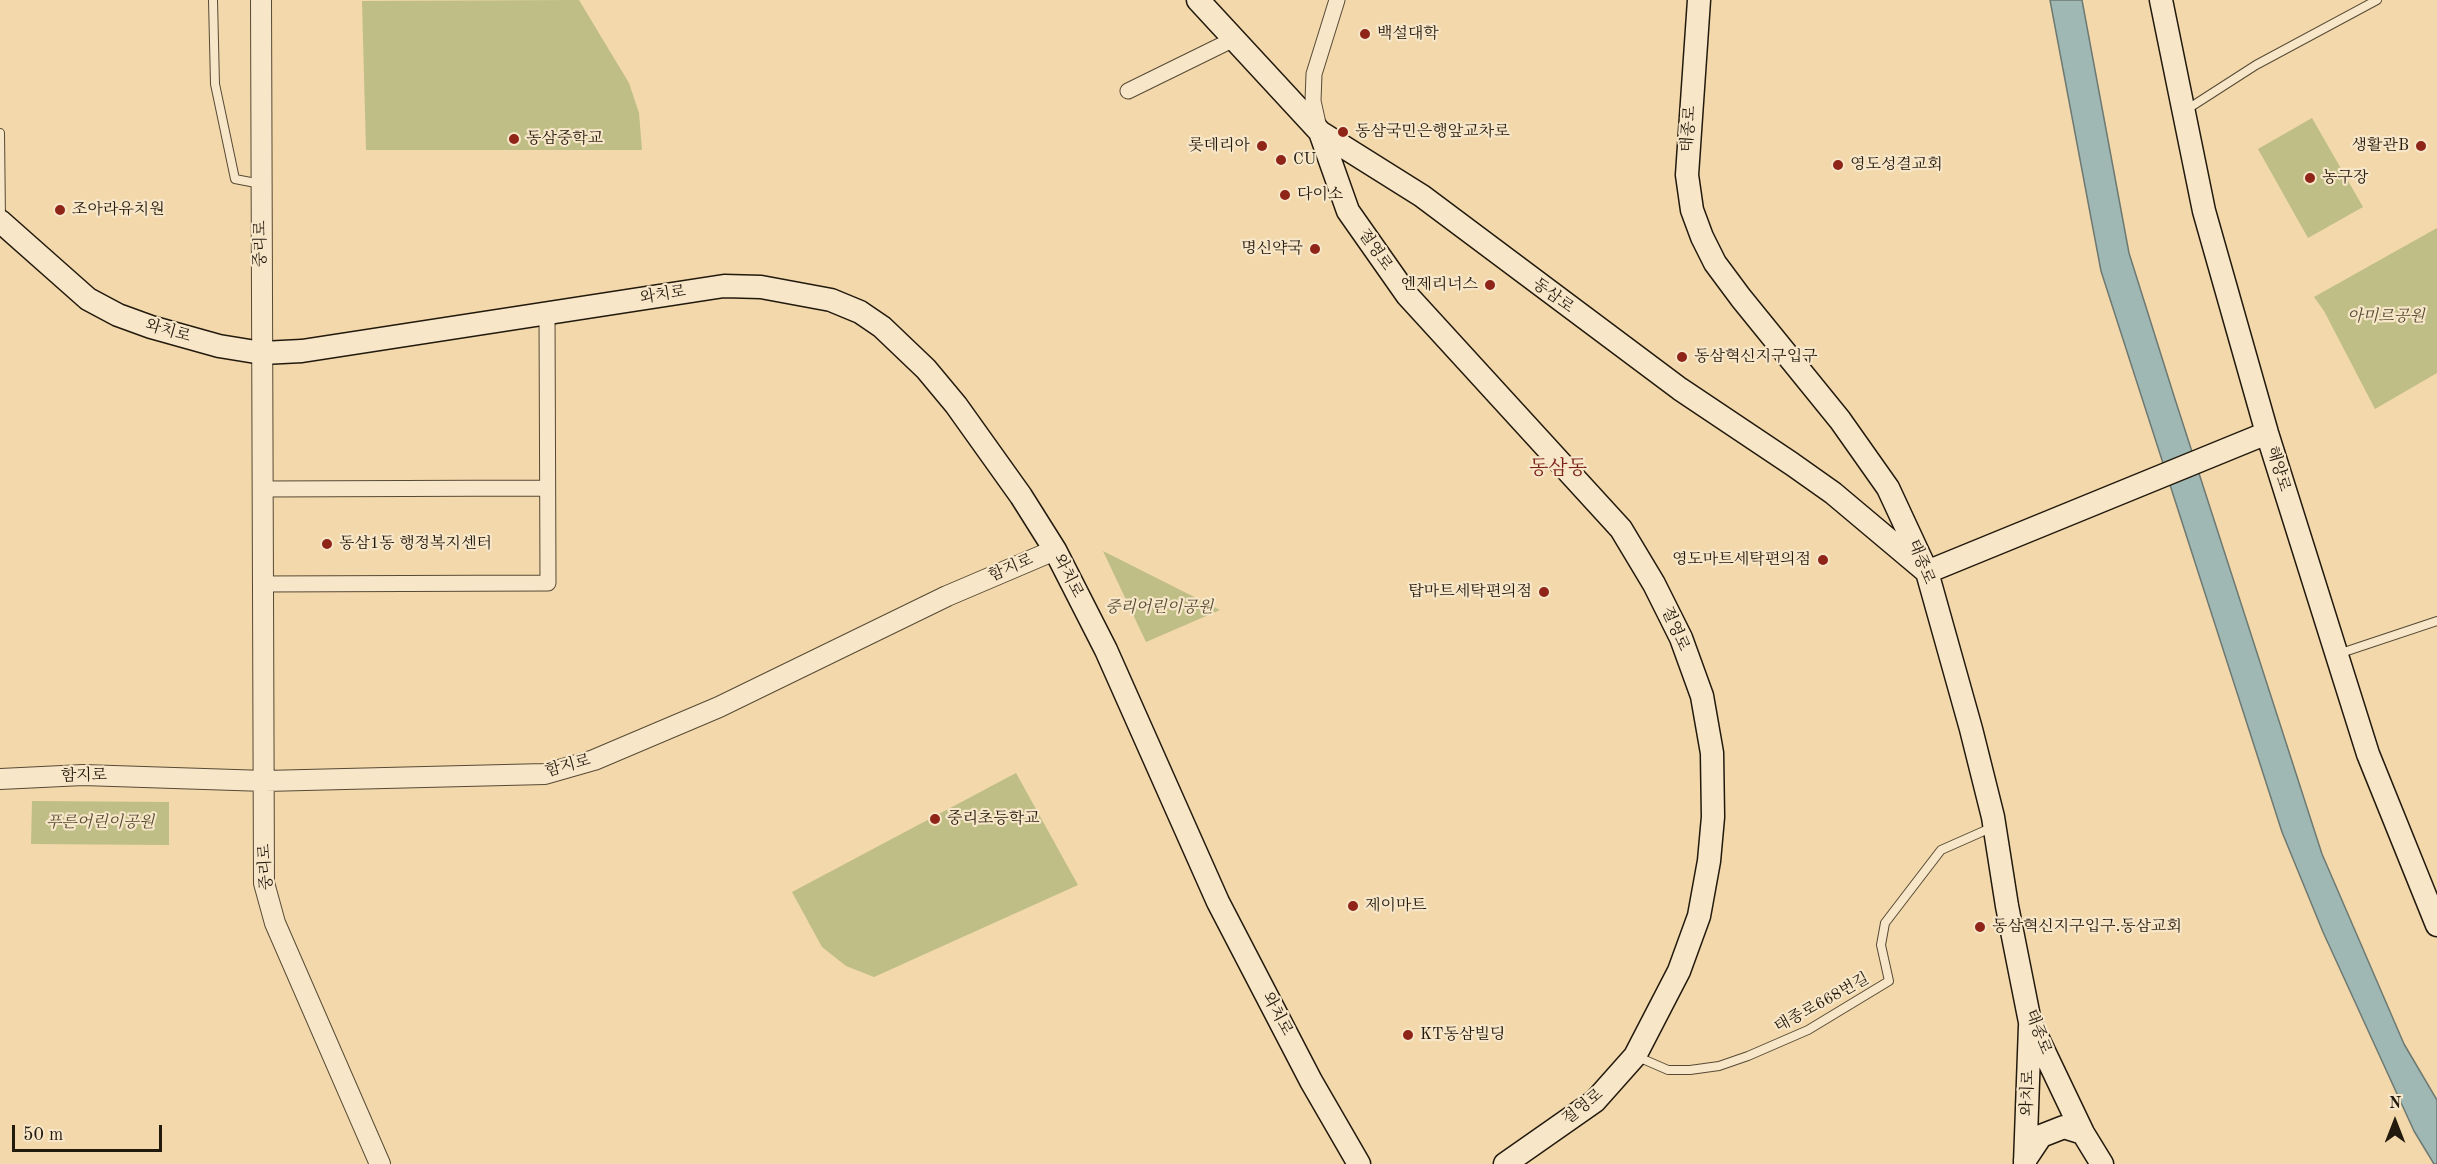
<!DOCTYPE html>
<html>
<head>
<meta charset="utf-8">
<style>
	body { margin:0 }
	#map { position:relative; width:2437px; height:1164px; overflow:hidden; background:#f2d8aa; font-family:"Old Standard TT",serif }
	canvas { display:block }
	.north { position:absolute; left:2365px; top:1092px; width:60px; height:60px; -webkit-text-stroke:4px #f7e6c8; paint-order:stroke; rotate:0deg; font-size:16px; font-weight:700; line-height:24px; text-align:center; color:#231a0e }
	.north::after { content:''; display:block; margin:auto; width:21px; height:27px; background:#231a0e; clip-path:polygon(50% 0,100% 100%,50% 72%,0 100%) }
	.scale { position:absolute; left:12px; top:1125px; width:150px; height:27px; box-sizing:border-box; border:3px solid #231a0e; border-top:0; padding-left:8px; font-size:18px; line-height:21px; white-space:nowrap; color:#231a0e; -webkit-text-stroke:4px #f7e6c8; paint-order:stroke }
</style>
</head>
<body>
<div id="map">
<canvas width="2437" height="1164"></canvas>
<div class="north">N</div>
<div class="scale">50 m</div>
</div>
<script>
const context = document.querySelector('canvas').getContext('2d');
context.lineJoin = 'round';
function paint(path, color) { context.fillStyle = color; context.fill(path, 'evenodd'); }
const shape = rows => new Path2D(rows.map(r => 'M' + r).join(''));
function trace(path, color, width, dash) { context.strokeStyle = color; context.lineWidth = width; context.lineCap = dash ? 'butt' : 'round'; context.setLineDash(dash || []); context.stroke(path); }
function drawText(font, color, halo, rows, align = 'center') {
  context.font = font + ' "Old Standard TT","Noto Serif KR",serif'; context.lineWidth = 4.5; context.setLineDash([]); context.textBaseline = 'middle'; context.strokeStyle = halo; context.fillStyle = color; for (const [text, x, y, turn = 0] of rows) {
    context.save(); context.translate(x, y); context.rotate((+turn || 0) * Math.PI / 180); context.textAlign = isNaN(turn) ? turn : align; if (halo) context.strokeText(text, 0, 0); context.fillText(text, 0, 0); context.restore();
  }
}
const green = shape([
	[579,0,629,83,639,113,642,150,366,150,362,1],
	[2312,118,2363,207,2308,238,2258,149],
	[2437,228,2437,373,2375,409,2324,311,2314,297],
	[1103,551,1220,610,1146,642],
	[1016,773,1078,885,874,977,846,966,822,947,792,892],
	[32,801,169,802,169,845,31,844]
]);
const water = shape([
	[2050,0,2082,0,2129,253,2174,396,2322,854,2404,1044,2437,1100,2437,1164,2434,1164,2414,1131,2323,932,2282,832,2101,271,2050,0]
]);
const service = shape([
	[213,0,215,84,235,179,261,184],
	[2186,110,2256,65,2377,0],
	[0,133,1,219],
	[2338,654,2437,621],
	[1638,1057,1668,1070,1690,1070,1719,1066,1748,1056,1808,1030,1889,981,1881,945,1885,923,1941,850,1993,827]
]);
const minor = shape([
	[1128,91,1234,39],
	[1319,128,1313,101,1314,74,1337,0],
	[262,489,547,488],
	[262,584,548,583,547,313]
]);
const tertiary = shape([
	[261,0,264,883,275,923,380,1164],
	[0,779,83,775,265,781,545,774,594,760,719,707,947,596,1055,550]
]);
const secondary = shape([
	[1198,0,1320,132,1422,196,1680,389,1792,464,1833,493,1927,572,2267,433],
	[1699,0,1687,175,1692,210,1702,237,1715,263,1741,298,1840,420,1888,488,1927,572,1971,729,1993,817,2007,906,2030,1022,2083,1133,2102,1164],
	[2161,0,2204,211,2267,433,2368,754,2437,925],
	[1320,132,1348,211,1407,295,1621,529,1654,584,1681,638,1702,696,1712,753,1713,817,1709,861,1699,916,1679,971,1635,1056,1595,1101,1505,1164],
	[0,221,88,299,118,315,151,327,219,346,262,353,302,351,724,286,761,287,831,300,860,312,882,327,926,369,956,405,1021,496,1055,550,1106,650,1218,902,1311,1081,1359,1164],
	[2025,1160,2041,1136,2064,1127,2083,1133],
	[2025,1164,2030,1026]
]);
const markers = [
	[1365,34,6,"#8f2418"],
	[1343,132,6,"#8f2418"],
	[514,139,6,"#8f2418"],
	[1262,146,6,"#8f2418"],
	[2421,146,6,"#8f2418"],
	[1281,160,6,"#8f2418"],
	[1838,165,6,"#8f2418"],
	[2310,178,6,"#8f2418"],
	[1285,195,6,"#8f2418"],
	[60,210,6,"#8f2418"],
	[1315,249,6,"#8f2418"],
	[1490,285,6,"#8f2418"],
	[1682,357,6,"#8f2418"],
	[327,544,6,"#8f2418"],
	[1823,560,6,"#8f2418"],
	[1544,592,6,"#8f2418"],
	[935,819,6,"#8f2418"],
	[1353,906,6,"#8f2418"],
	[1980,927,6,"#8f2418"],
	[1408,1035,6,"#8f2418"]
];
const poiNames = [
	["백설대학",1377,34],
	["동삼국민은행앞교차로",1355,132],
	["동삼중학교",526,139],
	["롯데리아",1250,146,"right"],
	["생활관B",2409,146,"right"],
	["CU",1293,160],
	["영도성결교회",1850,165],
	["농구장",2322,178],
	["다이소",1297,195],
	["조아라유치원",72,210],
	["명신약국",1303,249,"right"],
	["엔제리너스",1478,285,"right"],
	["동삼혁신지구입구",1694,357],
	["동삼1동 행정복지센터",339,544],
	["영도마트세탁편의점",1811,560,"right"],
	["탑마트세탁편의점",1532,592,"right"],
	["중리초등학교",947,819],
	["제이마트",1365,906],
	["동삼혁신지구입구.동삼교회",1992,927],
	["KT동삼빌딩",1420,1035]
];
const streetNames = [
	["태종로",1689,129,-86],
	["중리로",261,244,-90],
	["절영로",1375,250,55],
	["와치로",663,295,-9],
	["동삼로",1553,296,36],
	["와치로",168,331,16],
	["해양로",2278,469,73],
	["태종로",1921,562,68],
	["함지로",1011,568,-23],
	["와치로",1068,576,63],
	["절영로",1675,629,66],
	["함지로",568,766,-15],
	["함지로",84,776,-1],
	["중리로",266,867,-93],
	["태종로668번길",1822,1003,-29],
	["와치로",1277,1014,62],
	["태종로",2038,1032,69],
	["와치로",2028,1093,-88],
	["절영로",1583,1107,-39]
];
const parkNames = [
	["아미르공원",2386,317],
	["중리어린이공원",1159,608],
	["푸른어린이공원",100,823]
];
const quarterNames = [
	["동삼동",1558,469]
];
paint(green, '#bebe86');
paint(water, '#9fb8b4');
trace(water, '#6d7972', 1.5);
trace(service, '#574a35', 10);
trace(minor, '#574a35', 17);
trace(tertiary, '#574a35', 22);
trace(secondary, '#231a0e', 25);
trace(service, '#f7e6c8', 8);
trace(minor, '#f7e6c8', 15);
trace(tertiary, '#f7e6c8', 20);
trace(secondary, '#f7e6c8', 22);
for (const [x, y, r, color] of markers) { const dot = new Path2D(); dot.arc(x, y, r, 0, 2 * Math.PI); context.fillStyle = color; context.fill(dot); trace(dot, '#f7e6c8', 2); }
drawText('16px', '#231a0e', '#f7e6c8', poiNames, 'left');
drawText('16px', '#231a0e', '#f7e6c8', streetNames);
drawText('italic 16px', '#524b32', '#f7e6c8', parkNames);
drawText('20px', '#7a1f14', '#f7e6c8', quarterNames);
</script>
</body>
</html>
